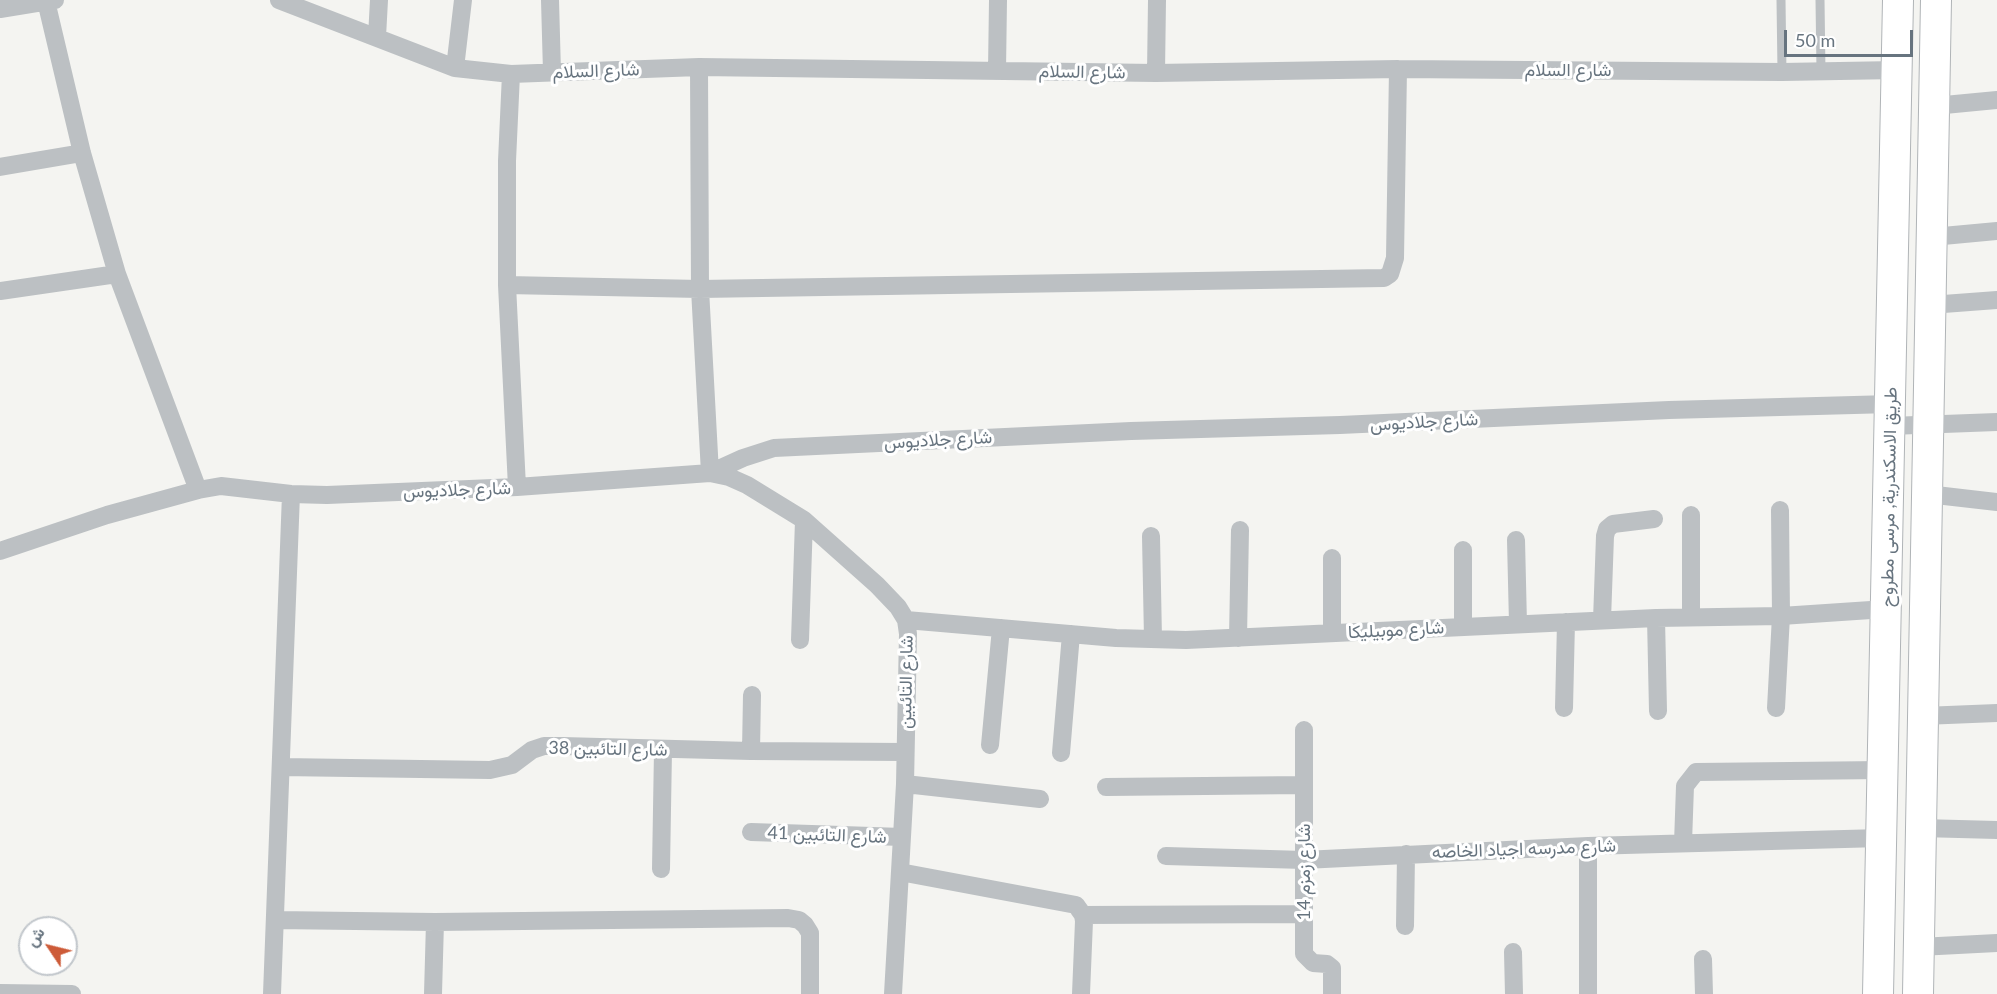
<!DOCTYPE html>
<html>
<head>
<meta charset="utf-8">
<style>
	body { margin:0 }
	#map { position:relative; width:1997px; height:994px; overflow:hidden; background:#f4f4f1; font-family:Lato,Vazirmatn,sans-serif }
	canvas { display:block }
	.north { position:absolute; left:18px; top:916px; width:60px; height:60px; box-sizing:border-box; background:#fff; border:2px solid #c2c7cc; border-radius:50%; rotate:305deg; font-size:16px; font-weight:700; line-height:24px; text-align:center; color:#67747f }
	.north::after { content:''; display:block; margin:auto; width:21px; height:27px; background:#cd5b38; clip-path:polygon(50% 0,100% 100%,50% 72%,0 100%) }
	.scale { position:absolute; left:1784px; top:30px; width:129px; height:27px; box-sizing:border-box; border:3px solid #67747f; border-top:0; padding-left:8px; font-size:18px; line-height:21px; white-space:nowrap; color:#67747f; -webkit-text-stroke:4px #fff; paint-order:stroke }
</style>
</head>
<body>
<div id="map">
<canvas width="1997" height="994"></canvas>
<div class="north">ش</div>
<div class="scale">50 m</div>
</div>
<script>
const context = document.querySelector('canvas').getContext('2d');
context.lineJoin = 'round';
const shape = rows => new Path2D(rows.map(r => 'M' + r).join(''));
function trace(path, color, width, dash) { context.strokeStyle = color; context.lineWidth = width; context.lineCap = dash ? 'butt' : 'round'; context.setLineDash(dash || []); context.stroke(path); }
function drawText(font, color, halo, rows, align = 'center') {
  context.font = font + ' Lato,Vazirmatn,sans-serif'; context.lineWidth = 6; context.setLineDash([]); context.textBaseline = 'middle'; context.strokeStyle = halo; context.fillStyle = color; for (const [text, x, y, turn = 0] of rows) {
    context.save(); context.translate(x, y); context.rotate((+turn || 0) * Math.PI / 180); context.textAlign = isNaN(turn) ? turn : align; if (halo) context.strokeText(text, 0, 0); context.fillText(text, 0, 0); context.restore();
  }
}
const service = shape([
	[1781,0,1782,72],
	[1820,0,1821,71]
]);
const minor = shape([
	[279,0,455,68,511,74,699,67,1156,73,1398,69,1782,72,1897,70],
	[550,0,552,72],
	[46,1,82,153,117,274,198,490],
	[0,9,55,0],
	[377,37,379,0],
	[699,67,700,289,710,473,729,477,747,485,804,520,877,585,898,607,906,620,908,634,905,784,893,994],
	[455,68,463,0],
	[997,71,998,0],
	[1156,73,1157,0],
	[511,74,507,161,507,285,517,487],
	[1934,106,1997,100],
	[0,167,82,153],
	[1932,237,1997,231],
	[507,285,700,289,1384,278,1390,274,1395,258,1398,69],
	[0,291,117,274],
	[1930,305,1997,300],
	[1890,426,1997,422],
	[1927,494,1997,502],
	[1691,515,1691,617],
	[1151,536,1153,639],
	[1516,540,1518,624],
	[0,551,107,515,198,490,221,486,291,494,327,495,517,487,710,473,743,458,774,448,1131,431,1340,425,1669,410,1891,404],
	[1332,558,1332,633],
	[1656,618,1658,711],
	[906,620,1116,638,1186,640,1656,618,1781,616,1886,609],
	[1602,620,1605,536,1607,529,1613,524,1654,519],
	[1463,627,1463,550],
	[1238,638,1240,530],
	[800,640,804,520],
	[1564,708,1566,622],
	[1776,708,1781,616,1780,510],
	[1923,716,1997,713],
	[1304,730,1304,954,1313,963,1327,964,1332,968,1332,994],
	[990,745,1001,628],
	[751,751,752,695],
	[1061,753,1071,634],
	[281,767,490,770,512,765,532,750,544,746,562,746,751,751,905,752],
	[905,784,1040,799],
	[1106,787,1304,785],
	[1921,828,1997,830],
	[751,832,902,837],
	[1683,843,1685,786,1696,772,1883,770],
	[1166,856,1304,860,1588,846,1881,838],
	[661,869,663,750],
	[900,872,1076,905,1083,915,1084,921,1081,994],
	[1083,915,1304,914],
	[275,920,435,922,788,918,799,920,805,925,810,933,810,994],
	[1405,926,1406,854],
	[1919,947,1997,943],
	[1513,952,1514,994],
	[1703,959,1704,994],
	[0,993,72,994],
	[272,994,291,494],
	[433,994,435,922],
	[1588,994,1588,846]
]);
const primary = shape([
	[1878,994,1898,0],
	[1918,994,1936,0]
]);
const streetNames = [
	["شارع السلام",1568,70],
	["شارع السلام",596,71,-2],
	["شارع السلام",1082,72,1],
	["شارع جلاديوس",1424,422,-3],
	["شارع جلاديوس",938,440,-3],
	["شارع جلاديوس",457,490,-2],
	["طريق الاسكندرية, مرسى مطروح",1889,497,-89],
	["شارع موبيليكا",1396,630,-3],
	["شارع التائبين",906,682,-89],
	["شارع التائبين 38",608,749,1],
	["شارع التائبين 41",827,835,2],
	["شارع مدرسه اجياد الخاصه",1524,849,-2],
	["شارع زمزم 14",1304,872,-90]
];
trace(primary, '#b0b4b7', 32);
trace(service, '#bcc0c3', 9);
trace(minor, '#bcc0c3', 18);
trace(primary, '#fff', 30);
drawText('18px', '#67747f', '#fff', streetNames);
</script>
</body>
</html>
